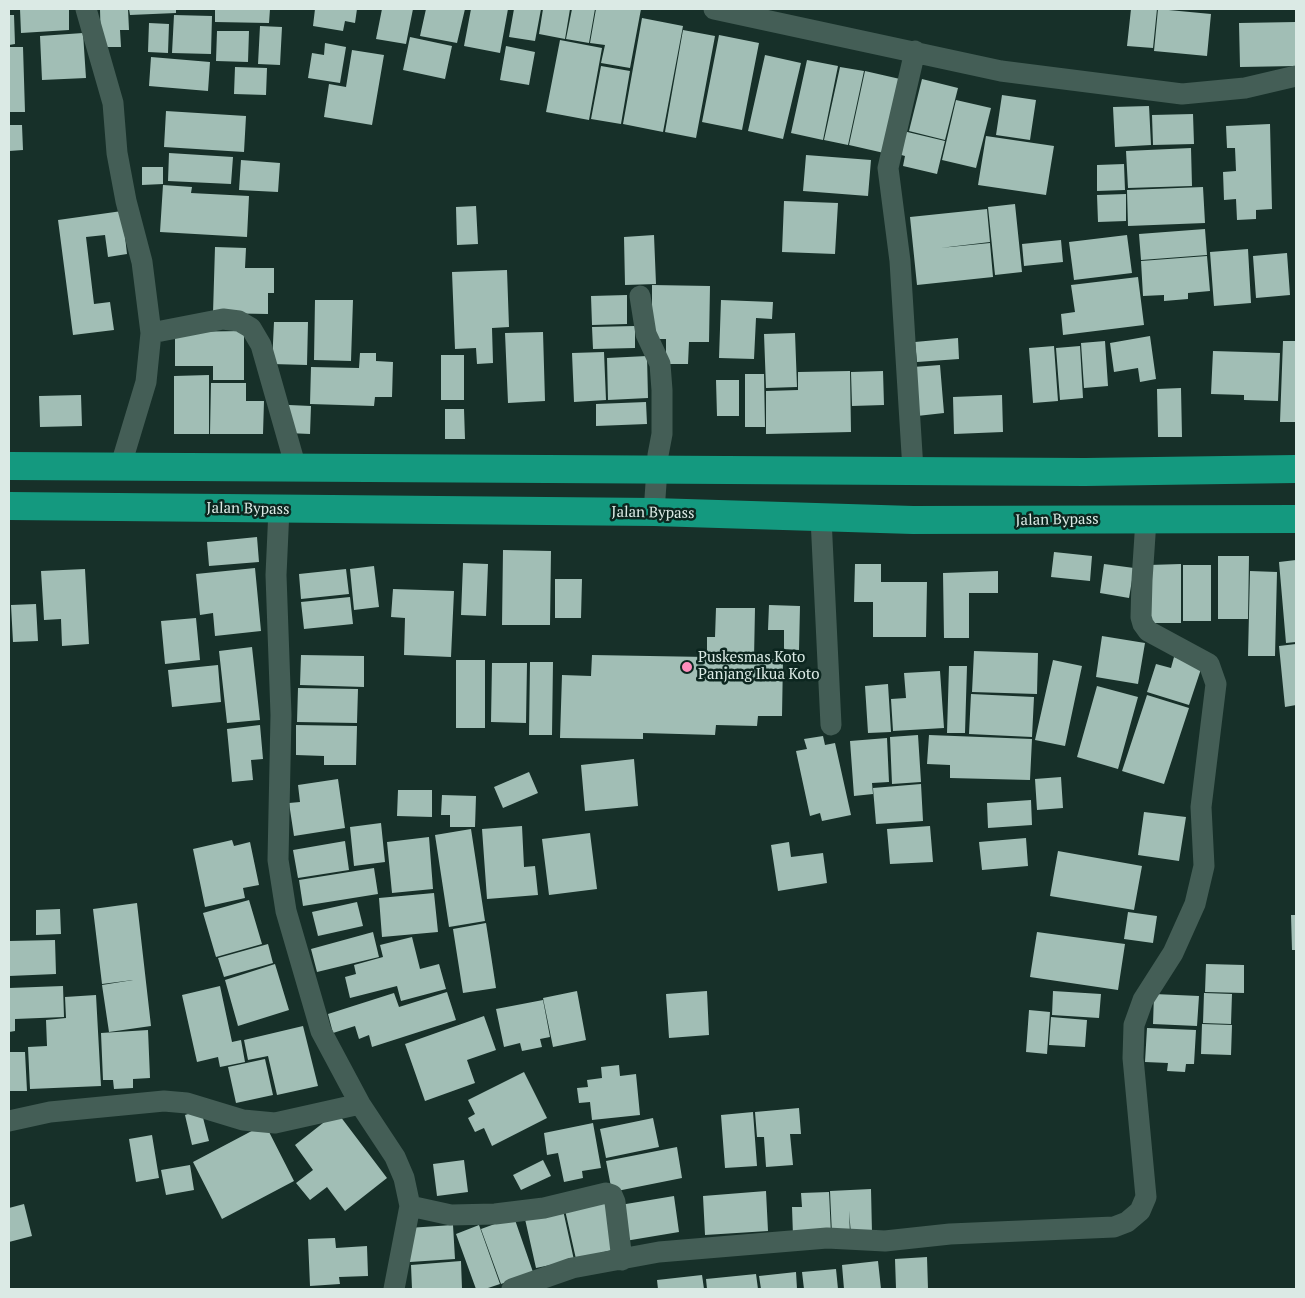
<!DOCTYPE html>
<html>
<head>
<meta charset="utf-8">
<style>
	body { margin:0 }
	#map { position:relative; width:1305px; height:1298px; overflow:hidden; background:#173029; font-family:"PT Serif",serif }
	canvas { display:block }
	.frame { position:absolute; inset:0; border:10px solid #dbeae5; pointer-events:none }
</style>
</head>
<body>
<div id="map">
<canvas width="1305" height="1298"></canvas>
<div class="frame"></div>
</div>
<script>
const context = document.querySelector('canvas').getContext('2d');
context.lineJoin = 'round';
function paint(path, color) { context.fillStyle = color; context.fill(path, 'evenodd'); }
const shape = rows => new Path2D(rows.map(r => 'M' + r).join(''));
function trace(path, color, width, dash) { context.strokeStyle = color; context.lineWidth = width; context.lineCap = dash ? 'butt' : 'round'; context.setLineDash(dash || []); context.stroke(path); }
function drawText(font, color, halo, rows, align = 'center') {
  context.font = font + ' "PT Serif",serif'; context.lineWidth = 5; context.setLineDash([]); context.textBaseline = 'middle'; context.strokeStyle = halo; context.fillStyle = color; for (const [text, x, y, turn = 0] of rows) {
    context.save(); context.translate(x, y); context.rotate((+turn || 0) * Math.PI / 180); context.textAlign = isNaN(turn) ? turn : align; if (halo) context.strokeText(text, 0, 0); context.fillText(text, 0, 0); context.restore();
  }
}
const building = shape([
	[20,9,69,9,69,30,21,33],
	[100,9,128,9,129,30,120,30,121,47,101,47],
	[129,9,176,9,176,13,130,15],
	[215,9,270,9,269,23,215,22],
	[315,9,357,9,355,23,345,21,343,31,313,26],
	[382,9,413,9,406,44,376,39],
	[426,9,465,9,457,43,420,36],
	[471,9,508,9,500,53,464,46],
	[514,9,541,9,535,41,509,37],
	[543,9,570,9,565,39,539,34],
	[572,9,595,9,589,43,566,39],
	[596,9,641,9,630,68,601,63,605,45,590,43],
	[1131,9,1157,9,1153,48,1127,46],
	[1158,9,1211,14,1207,56,1154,51],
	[9,15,14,15,15,44,9,45],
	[174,15,212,16,211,54,172,53],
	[642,18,683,26,663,132,623,124],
	[1296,22,1296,66,1240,67,1239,23],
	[149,23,169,24,168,53,148,52],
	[260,26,282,27,280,65,258,64],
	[683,30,715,36,696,138,665,132],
	[217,31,249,31,248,62,216,61],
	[83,33,86,78,42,80,40,36],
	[719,35,759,43,742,130,702,122],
	[410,37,452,46,445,79,403,70],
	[560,40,602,48,589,120,546,112],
	[325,43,346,47,340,83,308,78,312,53,324,55],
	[506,46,535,52,529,85,500,80],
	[9,47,23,47,25,112,9,112],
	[352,50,384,55,372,125,324,117,329,84,346,87],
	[765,55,801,63,783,139,748,131],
	[151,57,210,62,208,91,149,86],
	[807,60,838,66,823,140,791,133],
	[601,66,630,71,621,124,591,119],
	[235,67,267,68,266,95,234,94],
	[840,67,864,71,848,145,824,140],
	[865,71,900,79,884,153,849,145],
	[922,79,958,88,945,140,909,131],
	[1002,95,1036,100,1030,140,996,135],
	[956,100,991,108,976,168,942,160],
	[1149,106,1151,145,1115,147,1113,107],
	[166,111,246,116,244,152,164,147],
	[1193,114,1194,144,1153,145,1152,115],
	[1270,124,1272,209,1256,210,1256,219,1237,220,1236,199,1224,200,1223,172,1236,171,1235,148,1227,148,1226,126],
	[9,125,22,125,23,150,9,151],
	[899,130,945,141,937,174,903,166,905,156,894,153],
	[986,136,1054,146,1046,195,978,185],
	[1191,148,1192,186,1128,188,1126,151],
	[169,153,233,157,231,184,168,181],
	[806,155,871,160,868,196,803,191],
	[241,160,280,163,278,192,239,190],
	[1124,164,1125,190,1097,191,1097,165],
	[142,167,163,167,163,184,142,185],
	[163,185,192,187,191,193,249,196,247,237,160,232],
	[1203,187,1205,223,1128,226,1127,190],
	[1126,194,1126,221,1098,222,1097,195],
	[784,201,838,203,835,254,782,252],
	[1015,204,1022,272,995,275,988,207],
	[476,206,478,244,457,245,456,207],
	[987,209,990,242,940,248,990,243,993,277,917,285,910,217],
	[122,211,127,254,108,257,105,235,86,237,94,304,110,302,114,330,73,335,58,220],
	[1205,229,1207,255,1141,260,1139,234],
	[654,235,656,284,625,285,624,237],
	[1127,235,1132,273,1074,280,1069,242],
	[1061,240,1063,262,1024,266,1022,244],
	[215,247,246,248,245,268,274,268,274,293,268,293,268,314,213,313],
	[1248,249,1251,303,1214,306,1210,252],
	[1287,253,1290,295,1256,298,1253,256],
	[1207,256,1210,291,1188,293,1188,299,1164,301,1164,295,1143,296,1141,261],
	[507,270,509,327,492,328,493,363,477,364,476,348,455,349,452,272],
	[1138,277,1144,325,1063,335,1061,314,1075,312,1071,285],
	[652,285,710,286,709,342,689,342,688,364,666,364,666,339,652,339],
	[627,295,627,324,592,325,591,296],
	[315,300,353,300,351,361,314,360],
	[721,300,773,302,772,319,756,318,754,359,719,358],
	[274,322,308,322,307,365,272,364],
	[635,326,635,348,593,349,592,327],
	[244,331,244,380,213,380,213,366,175,366,175,332],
	[543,332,545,401,508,403,505,333],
	[795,333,797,387,766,388,764,334],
	[1150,336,1156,379,1140,382,1138,368,1114,372,1110,343],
	[958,338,959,359,917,362,915,342],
	[1105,341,1108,386,1084,388,1081,343],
	[1283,341,1296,341,1296,422,1280,422],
	[1054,346,1058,401,1033,403,1029,348],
	[1080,346,1083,398,1060,400,1056,348],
	[1213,351,1280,353,1278,401,1244,400,1244,395,1211,394],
	[604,352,606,400,574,402,572,353],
	[360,353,376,353,376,361,393,362,392,397,375,397,374,406,310,404,311,367,359,368],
	[441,355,464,355,464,400,441,400],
	[647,356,648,398,608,400,607,358],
	[940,365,944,413,917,416,913,367],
	[850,371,851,432,766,434,766,391,798,390,798,372],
	[883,371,884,405,852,406,851,372],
	[745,374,764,374,765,427,745,427],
	[209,375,209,434,174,434,174,376],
	[716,380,739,380,739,416,717,416],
	[211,383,246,383,246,401,264,401,263,434,210,434],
	[1181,388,1182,437,1158,437,1157,389],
	[81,395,82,426,40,427,39,396],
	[1002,395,1003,432,954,434,953,397],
	[646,402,647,424,596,426,596,404],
	[289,405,311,406,310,434,288,433],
	[445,409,464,409,465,439,445,439],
	[257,537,259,562,209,566,207,542],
	[503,550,551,551,550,625,502,625],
	[1054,552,1092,556,1090,581,1051,577],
	[1218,556,1249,556,1248,619,1218,619],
	[1296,560,1296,642,1286,643,1279,562],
	[463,563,488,564,486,616,461,615],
	[855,564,881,564,881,582,927,582,926,637,873,637,873,602,854,602],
	[1104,564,1134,568,1129,598,1100,593],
	[1181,564,1181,623,1148,623,1149,565],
	[1183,565,1211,565,1211,621,1183,621],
	[374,566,379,607,354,610,350,569],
	[255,568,261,631,215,636,213,613,200,615,196,574],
	[85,569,89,644,62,646,61,619,44,620,41,571],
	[346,569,349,594,301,599,299,574],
	[998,571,998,593,969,593,969,638,944,638,943,573],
	[1250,571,1277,572,1275,656,1248,656],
	[555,579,582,579,581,618,555,618],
	[393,589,454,591,451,657,404,655,405,618,391,617],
	[350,597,353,624,304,629,301,602],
	[36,604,38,641,13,642,11,605],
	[769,605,800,606,799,650,784,649,784,630,768,630],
	[716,608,755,608,754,659,783,659,782,716,758,716,757,726,716,725,715,735,643,733,643,739,560,738,562,675,591,676,592,655,707,657,707,637,715,637],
	[196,618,200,660,165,664,161,621],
	[1102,636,1145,643,1138,684,1096,677],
	[1296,644,1296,705,1285,707,1279,646],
	[252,647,260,720,227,723,219,651],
	[974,651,1038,653,1037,694,972,692],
	[301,655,364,656,364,687,300,685],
	[1174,657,1202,666,1189,705,1147,692,1156,664,1171,668],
	[456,660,485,660,485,728,456,728],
	[1053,660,1082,666,1065,746,1035,740],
	[530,662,553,662,552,735,529,735],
	[492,663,527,663,526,723,491,722],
	[218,665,221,702,172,707,168,670],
	[949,666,967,666,965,733,947,733],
	[940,671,944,728,893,731,891,699,906,698,904,673],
	[888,684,891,732,868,733,865,686],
	[1097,686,1138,697,1118,769,1077,757],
	[298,688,358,689,357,723,297,722],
	[971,694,1034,697,1032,737,969,734],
	[1147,695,1189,708,1164,784,1122,771],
	[260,725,263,759,251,760,253,780,232,782,227,729],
	[296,725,357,726,356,765,324,765,324,756,296,755],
	[918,735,921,782,892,784,890,737],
	[929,735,1032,739,1030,780,950,778,950,765,927,764],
	[823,736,825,745,835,743,851,815,822,821,820,813,810,816,796,751,807,749,804,739],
	[887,738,889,782,872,783,873,794,854,796,850,741],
	[634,759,638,806,585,811,581,765],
	[529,772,538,793,503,808,494,787],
	[1061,777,1063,808,1037,810,1035,779],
	[338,779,345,828,294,836,289,803,300,802,298,785],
	[921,784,923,821,876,824,873,788],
	[398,790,432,790,432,817,397,816],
	[442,795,476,796,475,827,450,827,450,815,441,815],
	[1031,800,1032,825,988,828,987,803],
	[1144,812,1186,817,1179,861,1138,855],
	[381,823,385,862,354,866,350,827],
	[522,826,524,867,535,866,538,895,487,899,482,829],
	[930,826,933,862,890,864,887,829],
	[471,829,485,921,449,927,435,835],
	[590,833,597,889,549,895,542,839],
	[429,837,433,889,392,893,387,842],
	[1026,838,1028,866,982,870,979,842],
	[232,840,234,846,250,842,259,885,243,888,245,898,205,907,193,849],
	[345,841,349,870,298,878,293,850],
	[789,842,791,857,823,853,827,883,778,891,771,845],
	[1058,851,1142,866,1134,910,1050,896],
	[374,868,378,894,303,906,299,880],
	[434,893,438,932,382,937,379,898],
	[249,900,262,944,216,957,203,913],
	[357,902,363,926,318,936,312,912],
	[137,903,151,1026,109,1032,102,985,133,980,102,984,93,909],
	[60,909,61,934,36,935,36,910],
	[1128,912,1157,916,1153,943,1124,939],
	[1291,915,1296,915,1296,950,1292,950],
	[486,923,496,988,463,993,453,929],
	[373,932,379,957,317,972,311,949],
	[1037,932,1125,944,1118,990,1030,977],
	[412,937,420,969,439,964,446,989,401,1001,397,986,350,998,345,977,356,974,354,965,383,957,380,945],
	[55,940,56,974,9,976,9,941],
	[268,944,273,963,224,977,218,958],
	[275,964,289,1010,238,1026,225,980],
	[1206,964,1244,965,1244,993,1205,992],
	[63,986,64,1017,15,1019,15,1031,9,1032,9,988],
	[220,986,232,1042,241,1040,245,1062,220,1067,218,1057,197,1062,182,995],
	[577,991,586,1040,553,1047,543,998],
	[707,991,709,1035,669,1038,666,994],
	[1053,991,1101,994,1099,1018,1052,1015],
	[447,992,456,1020,372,1047,369,1035,359,1039,355,1026,333,1033,328,1014,394,993,399,1007],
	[1204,993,1232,994,1231,1024,1203,1023],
	[1154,994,1199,996,1197,1026,1153,1024],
	[96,995,101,1086,30,1089,28,1047,47,1046,46,1020,66,1018,65,997],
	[543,1000,550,1037,540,1039,542,1047,522,1051,520,1043,504,1047,496,1009],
	[1029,1010,1050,1012,1047,1054,1026,1052],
	[484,1016,496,1050,467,1060,475,1083,425,1101,405,1044],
	[1051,1017,1087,1020,1085,1047,1049,1045],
	[1202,1024,1232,1025,1231,1055,1201,1054],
	[303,1026,318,1086,277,1095,268,1056,248,1060,244,1040],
	[1147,1028,1196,1030,1194,1064,1186,1064,1185,1072,1167,1071,1168,1063,1145,1062],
	[148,1030,150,1078,133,1079,133,1088,114,1089,113,1080,103,1080,101,1033],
	[9,1052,25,1052,27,1091,9,1091],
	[265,1059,273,1095,236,1103,228,1067],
	[619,1065,620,1076,636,1074,640,1115,592,1120,590,1102,579,1103,577,1088,588,1087,587,1080,602,1078,601,1067],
	[524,1072,547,1118,492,1146,484,1128,475,1132,468,1118,475,1114,468,1100],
	[799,1108,801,1134,790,1134,793,1165,766,1167,764,1137,757,1137,755,1112],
	[201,1110,209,1141,192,1145,185,1115],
	[337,1112,387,1178,345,1211,327,1187,310,1200,296,1183,313,1170,295,1145],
	[753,1112,757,1166,725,1168,721,1115],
	[653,1118,659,1147,606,1158,600,1129],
	[593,1123,601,1168,582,1171,583,1178,564,1182,558,1153,547,1155,544,1133],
	[265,1124,294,1181,222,1219,193,1162],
	[152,1135,159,1178,136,1182,129,1139],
	[677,1147,682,1178,612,1192,606,1161],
	[464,1160,468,1192,437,1196,433,1164],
	[543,1160,551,1176,521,1190,513,1175],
	[190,1165,194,1190,166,1195,161,1170],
	[871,1189,872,1233,851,1234,849,1211,850,1234,832,1235,830,1191],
	[766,1191,768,1231,705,1235,703,1196],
	[829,1192,831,1234,793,1236,792,1207,802,1207,801,1193],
	[674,1196,679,1232,625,1241,620,1205],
	[605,1201,616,1249,576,1259,565,1210],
	[24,1204,32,1236,9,1242,9,1208],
	[563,1210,574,1260,536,1268,525,1219],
	[514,1217,533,1272,501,1284,481,1229],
	[453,1225,455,1259,410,1262,408,1228],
	[479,1225,500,1284,485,1289,476,1289,456,1234],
	[335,1238,336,1248,367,1246,368,1276,339,1277,340,1284,310,1286,308,1239],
	[927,1257,928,1289,896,1289,895,1259],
	[461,1261,462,1289,412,1289,411,1265],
	[878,1261,881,1289,844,1289,842,1265],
	[836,1269,838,1289,804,1289,802,1272],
	[796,1272,797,1289,761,1289,759,1276],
	[756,1274,758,1289,707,1289,706,1279],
	[702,1275,704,1289,658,1289,657,1280]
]);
const street = shape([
	[86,9,113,103,117,153,126,201,142,262,151,333,146,382,120,468],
	[714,9,1001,71,1182,94,1245,88,1296,76],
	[640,296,646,334,660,364,662,390,662,434,658,455,654,512],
	[151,333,223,319,239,321,251,328,261,345,296,468],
	[913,470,900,261,888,168,915,51],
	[279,509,276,575,281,715,278,860,286,911,321,1031,360,1104,395,1157,404,1178,410,1206,394,1289],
	[821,518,831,725],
	[9,1121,50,1112,164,1101,187,1103,243,1120,275,1123,360,1104],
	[410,1206,451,1215,495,1214,544,1208,606,1193,612,1195,615,1202,622,1260],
	[512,1289,572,1268,659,1252,827,1238,885,1241,950,1234,1114,1227,1127,1222,1140,1211,1146,1197,1133,1058,1134,1025,1143,1000,1173,953,1195,904,1204,866,1201,807,1216,684,1209,664,1148,631,1143,624,1141,617,1142,580,1146,520]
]);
const highway = shape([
	[9,466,1085,472,1296,469],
	[9,506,654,512,913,520,1296,519]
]);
const markers = [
	[687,667,6,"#fe8ebd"]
];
const streetNames = [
	["Jalan Bypass",248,509,1],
	["Jalan Bypass",653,513,1],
	["Jalan Bypass",1057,520,-1]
];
const poiNames = [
	["Puskesmas Koto",698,658],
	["Panjang Ikua Koto",698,675]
];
paint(building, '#a1beb5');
trace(street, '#445e56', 21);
trace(highway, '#14997f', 28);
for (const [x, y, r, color] of markers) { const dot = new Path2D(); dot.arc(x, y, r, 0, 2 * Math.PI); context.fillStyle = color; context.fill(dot); trace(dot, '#0c261f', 2); }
drawText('15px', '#dbeae5', '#0c261f', streetNames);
drawText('15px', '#dbeae5', '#0c261f', poiNames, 'left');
</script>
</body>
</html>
